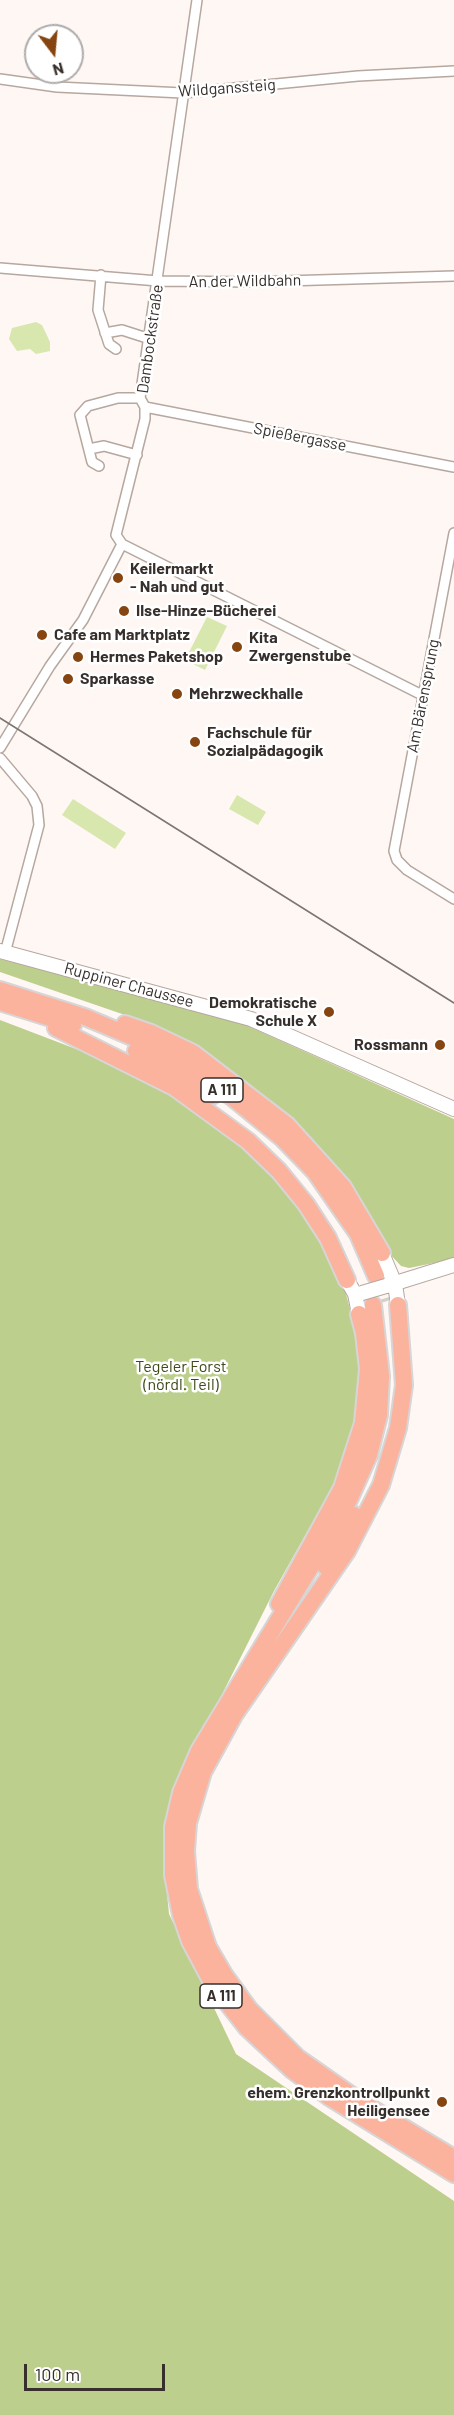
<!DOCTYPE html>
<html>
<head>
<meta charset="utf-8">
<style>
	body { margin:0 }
	#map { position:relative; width:454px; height:2415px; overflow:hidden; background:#fef7f4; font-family:Barlow,sans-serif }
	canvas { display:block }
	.north { position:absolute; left:24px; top:24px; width:60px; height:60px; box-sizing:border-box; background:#fff; border:2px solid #afacab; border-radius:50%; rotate:164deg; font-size:16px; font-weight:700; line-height:24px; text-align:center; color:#362f2c }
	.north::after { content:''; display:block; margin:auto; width:21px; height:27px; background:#864510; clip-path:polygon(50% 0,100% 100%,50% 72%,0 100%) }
	.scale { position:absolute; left:24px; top:2364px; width:141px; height:27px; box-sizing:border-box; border:3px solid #362f2c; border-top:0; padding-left:8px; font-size:18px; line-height:21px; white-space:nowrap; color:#362f2c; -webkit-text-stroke:4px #fff; paint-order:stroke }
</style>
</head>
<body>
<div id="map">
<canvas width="454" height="2415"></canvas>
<div class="north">N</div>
<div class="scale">100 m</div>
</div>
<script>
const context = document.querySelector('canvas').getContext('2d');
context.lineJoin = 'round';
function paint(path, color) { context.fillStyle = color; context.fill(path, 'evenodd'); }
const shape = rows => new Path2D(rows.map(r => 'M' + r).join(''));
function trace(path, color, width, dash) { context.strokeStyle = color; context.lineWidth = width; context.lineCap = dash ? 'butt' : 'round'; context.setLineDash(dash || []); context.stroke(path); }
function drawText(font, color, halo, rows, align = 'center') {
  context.font = font + ' Barlow,sans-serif'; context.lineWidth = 5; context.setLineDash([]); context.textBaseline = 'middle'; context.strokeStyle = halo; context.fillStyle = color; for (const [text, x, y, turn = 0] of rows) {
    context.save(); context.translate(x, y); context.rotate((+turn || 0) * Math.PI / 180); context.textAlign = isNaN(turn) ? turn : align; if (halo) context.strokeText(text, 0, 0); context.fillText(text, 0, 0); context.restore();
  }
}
const green = shape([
	[36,322,42,325,50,342,50,351,36,354,30,349,17,351,9,339,12,328],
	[207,617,227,626,205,670,185,660],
	[237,795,266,812,258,825,229,809],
	[73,799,126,833,115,849,62,815]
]);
const forest = shape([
	[0,959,228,1017,454,1119,454,1259,409,1268,401,1266,389,1253,347,1181,324,1154,285,1114,246,1081,215,1060,125,1015,0,972],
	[0,1020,97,1057,163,1091,233,1139,269,1172,299,1206,325,1244,346,1294,357,1336,361,1368,358,1421,344,1466,274,1591,171,1796,164,1824,164,1862,169,1914,236,2054,454,2201,454,2415,0,2415]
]);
const highwayTunnel = shape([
	[376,1276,384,1302]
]);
const street = shape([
	[197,0,140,398,145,407,145,419,116,535,122,544,422,695],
	[0,79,57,87,183,93,358,76,454,71],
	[0,268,158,281,251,282,454,276],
	[101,275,98,310,109,344,116,349],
	[105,333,122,330,150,339],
	[145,407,454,467],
	[89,449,104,446,137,455],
	[99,466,92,462,80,415,88,406,118,398,140,398],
	[454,533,394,851,397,860,407,870,454,899],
	[0,748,50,666,83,620,122,544],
	[0,758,32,796,37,806,39,825,5,953]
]);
const secondary = shape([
	[0,951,251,1019,454,1109],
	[382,1253,395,1284,398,1305],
	[347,1280,355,1294,359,1314],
	[386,1286,454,1265]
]);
const highway = shape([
	[0,990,85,1017,137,1039,194,1070,233,1098,282,1138,315,1172,358,1234,376,1276],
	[0,1002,73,1025],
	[125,1024,151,1033,193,1053,287,1125,343,1187,382,1253],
	[56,1028,174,1087,248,1141,279,1171,306,1204,328,1238,347,1280],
	[136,1051,212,1096],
	[373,1305,381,1376,379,1415,369,1455,349,1500,330,1535,199,1751,181,1793,173,1827,173,1875,181,1915,190,1941,214,1986,247,2028,292,2070,329,2097,454,2174],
	[325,1566,354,1515],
	[279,1604,342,1488,363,1423,368,1369,364,1333,359,1314],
	[238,1708,203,1772,188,1823,186,1851,189,1889,208,1947,225,1976,249,2009,298,2058,361,2102,454,2158],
	[232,1718,347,1551,381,1485,398,1428,404,1385,398,1305]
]);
const tram = shape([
	[0,718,454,1003]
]);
const secondaryBridge = shape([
	[362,1293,386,1286]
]);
const markers = [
	[118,578,6,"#864510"],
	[124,611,6,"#864510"],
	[42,635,6,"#864510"],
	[237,647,6,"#864510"],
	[78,657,6,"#864510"],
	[68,679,6,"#864510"],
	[177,694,6,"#864510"],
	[195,742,6,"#864510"],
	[329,1012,6,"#864510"],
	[440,1045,6,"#864510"],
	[442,2102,6,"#864510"]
];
const shields = [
	[222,1090,42],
	[221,1996,42]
];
const shieldNames = [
	["A 111",222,1090],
	["A 111",221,1996]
];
const streetNames = [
	["Wildganssteig",227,88,-4],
	["An der Wildbahn",245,281,-1],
	["Dambockstraße",150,339,-82],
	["Spießergasse",300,437,11],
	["Am Bärensprung",423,696,-79],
	["Ruppiner Chaussee",129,985,15]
];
const poiNames = [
	["Keilermarkt",130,569],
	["- Nah und gut",130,587],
	["Ilse-Hinze-Bücherei",136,611],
	["Cafe am Marktplatz",54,635],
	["Kita",249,638],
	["Zwergenstube",249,656],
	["Hermes Paketshop",90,657],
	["Sparkasse",80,679],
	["Mehrzweckhalle",189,694],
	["Fachschule für",207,733],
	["Sozialpädagogik",207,751],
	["Demokratische",317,1003,"right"],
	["Schule X",317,1021,"right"],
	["Rossmann",428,1045,"right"],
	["ehem. Grenzkontrollpunkt",430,2093,"right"],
	["Heiligensee",430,2111,"right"]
];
const parkNames = [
	["Tegeler Forst",181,1367],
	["(nördl. Teil)",181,1385]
];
paint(green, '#d7e7ad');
paint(forest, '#bdcf8d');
trace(highwayTunnel, '#d6cfcc', 16, [16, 8]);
trace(street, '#b6a79f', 12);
trace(secondary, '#b6a79f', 16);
trace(highway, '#d7d5d5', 20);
trace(street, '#fff', 9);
trace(secondary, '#fff', 14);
trace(highway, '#fcb39e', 16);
trace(tram, '#7c7572', 1.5);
trace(secondaryBridge, '#b6a79f', 16, []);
trace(secondaryBridge, '#fff', 14);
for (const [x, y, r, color] of markers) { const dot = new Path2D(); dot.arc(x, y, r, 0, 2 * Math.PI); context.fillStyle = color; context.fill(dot); trace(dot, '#fff', 2); }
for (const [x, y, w] of shields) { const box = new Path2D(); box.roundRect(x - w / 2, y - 12, w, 24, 4.5); context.fillStyle = '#fff'; context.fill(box); trace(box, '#362f2c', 1.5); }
drawText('bold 15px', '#362f2c', null, shieldNames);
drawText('16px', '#362f2c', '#fff', streetNames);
drawText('bold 16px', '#362f2c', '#fff', poiNames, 'left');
drawText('16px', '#3f4919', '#fff', parkNames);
</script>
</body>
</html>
